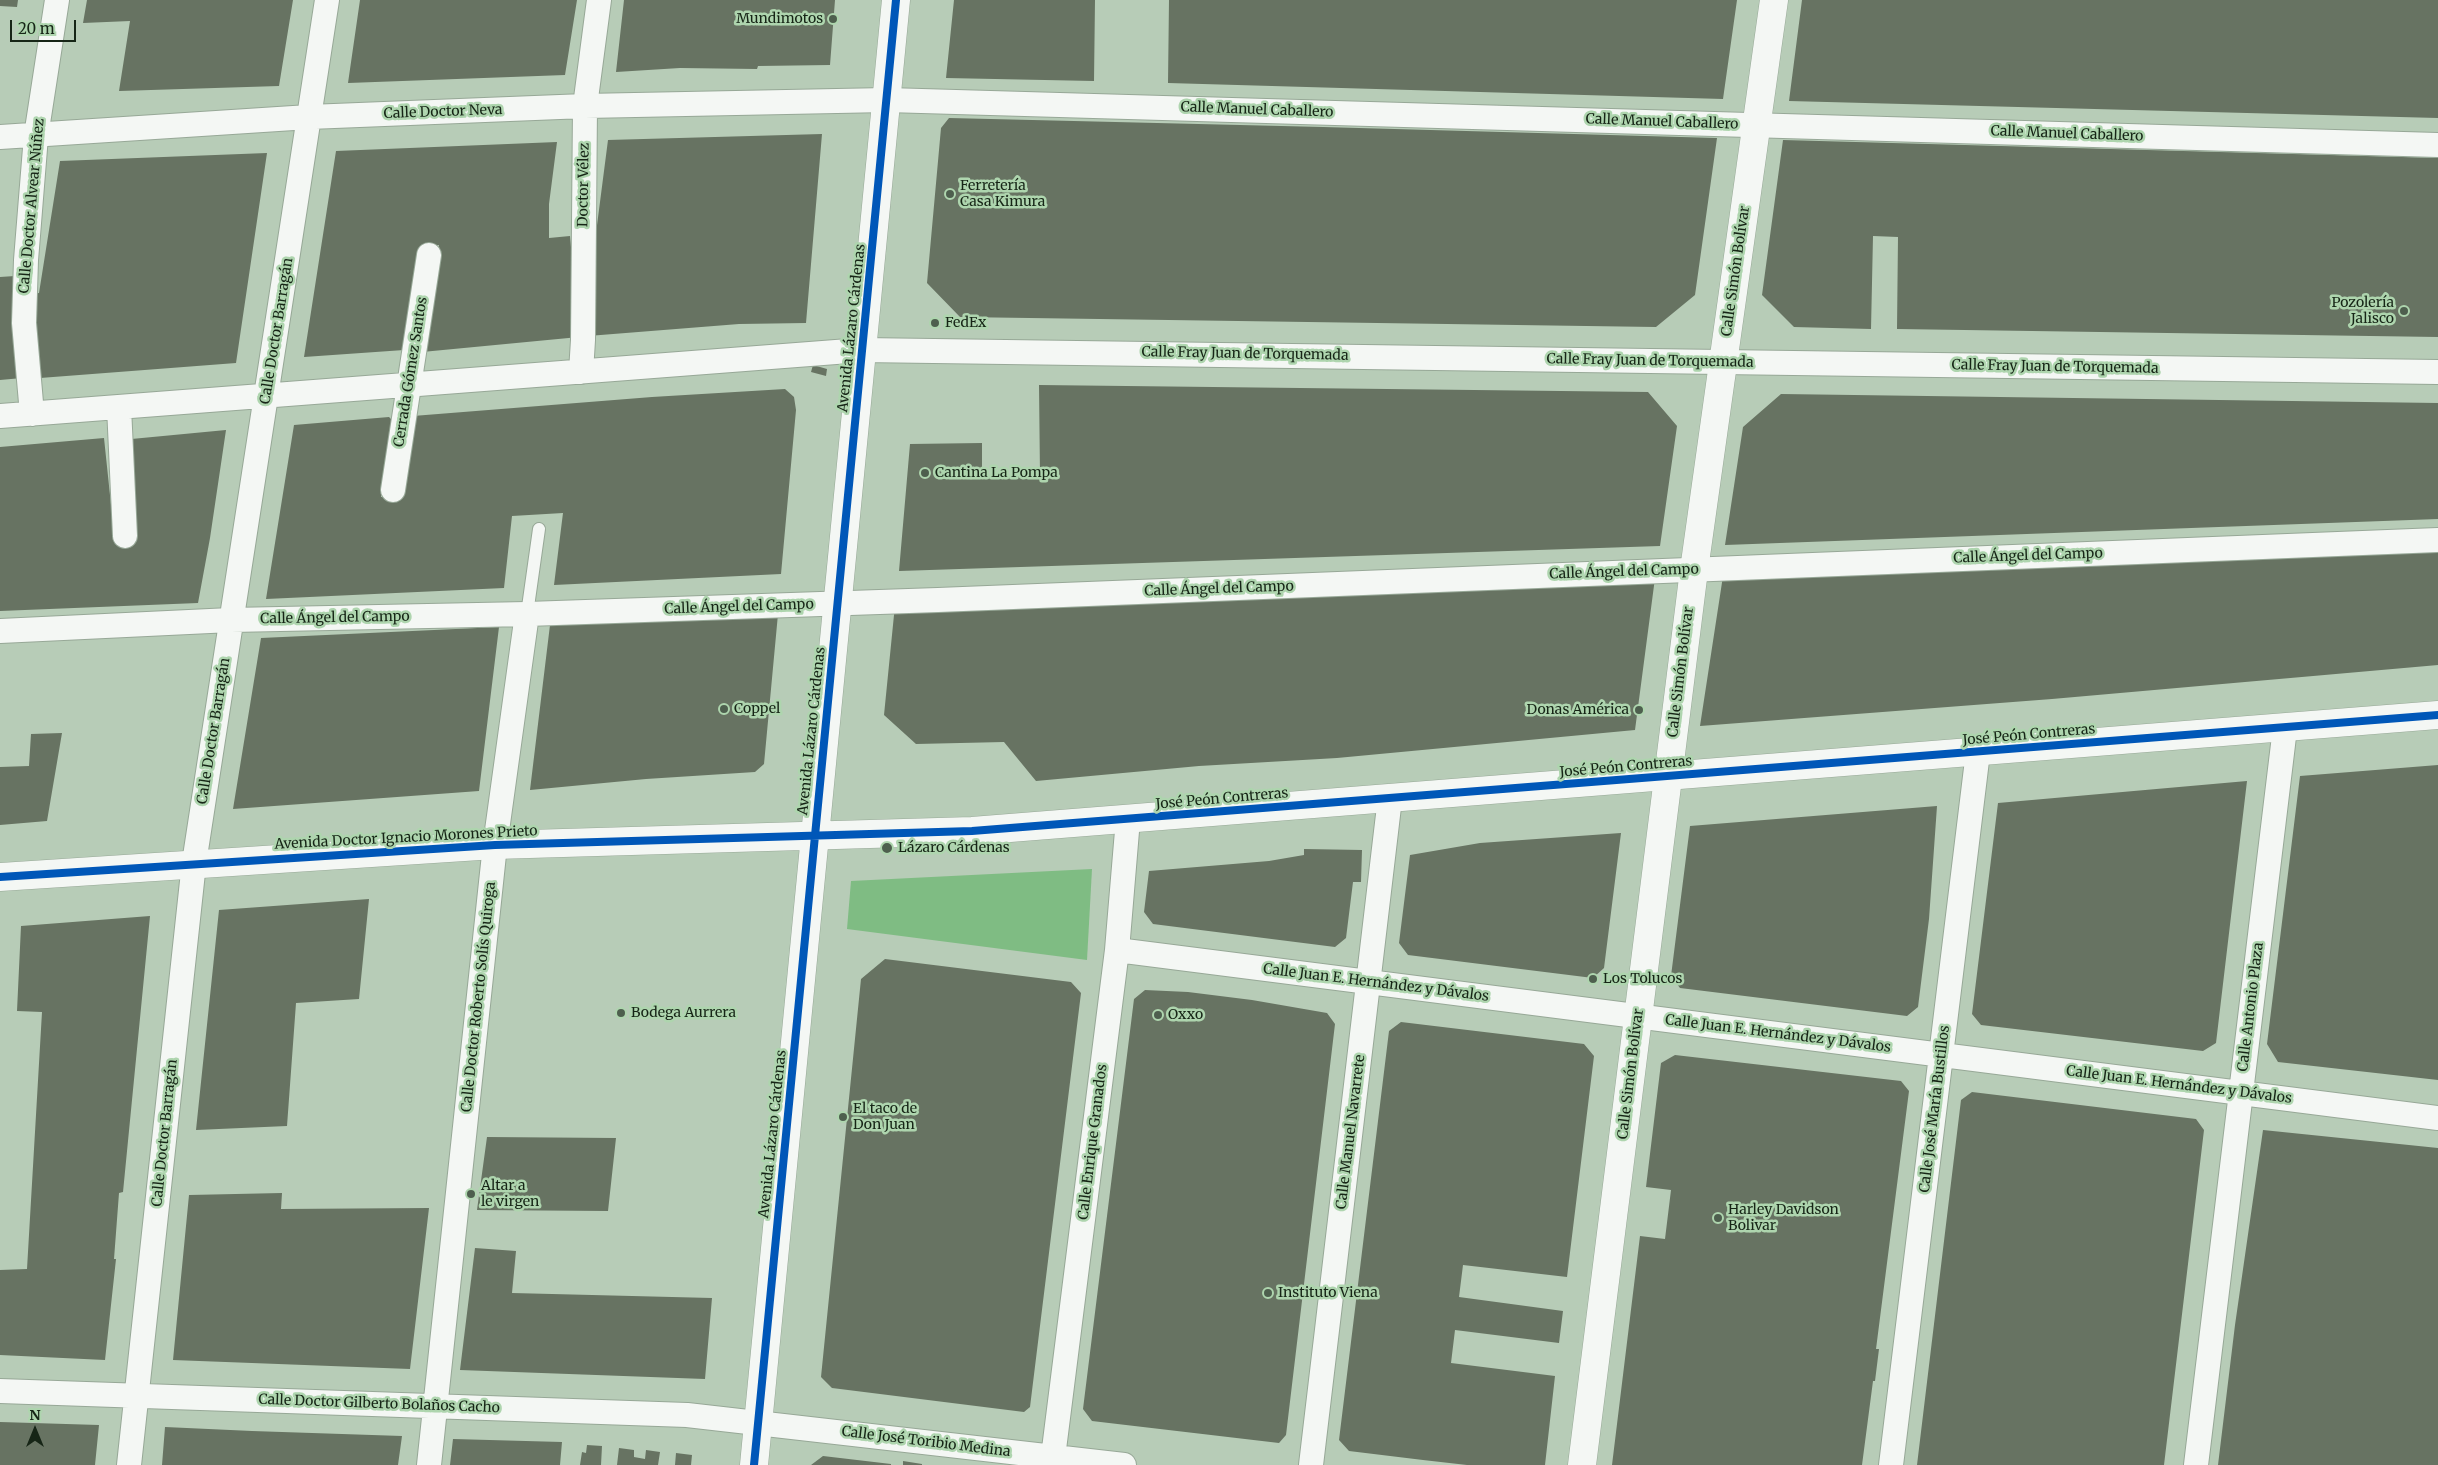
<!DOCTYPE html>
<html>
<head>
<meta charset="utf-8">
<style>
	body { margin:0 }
	#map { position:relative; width:2438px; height:1465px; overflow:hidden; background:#b7ccb7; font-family:Merriweather,serif }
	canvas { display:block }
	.north { position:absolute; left:10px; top:1405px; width:50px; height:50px; -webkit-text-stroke:4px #aed5ae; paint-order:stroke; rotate:0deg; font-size:14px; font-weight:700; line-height:20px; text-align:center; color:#162516 }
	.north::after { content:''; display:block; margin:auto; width:18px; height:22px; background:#162516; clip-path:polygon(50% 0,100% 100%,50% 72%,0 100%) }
	.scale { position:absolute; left:10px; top:20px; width:66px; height:22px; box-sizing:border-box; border:2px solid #162516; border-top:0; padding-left:6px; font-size:15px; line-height:18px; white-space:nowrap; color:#162516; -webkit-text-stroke:4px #aed5ae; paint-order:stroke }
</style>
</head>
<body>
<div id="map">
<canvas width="2438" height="1465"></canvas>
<div class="north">N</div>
<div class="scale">20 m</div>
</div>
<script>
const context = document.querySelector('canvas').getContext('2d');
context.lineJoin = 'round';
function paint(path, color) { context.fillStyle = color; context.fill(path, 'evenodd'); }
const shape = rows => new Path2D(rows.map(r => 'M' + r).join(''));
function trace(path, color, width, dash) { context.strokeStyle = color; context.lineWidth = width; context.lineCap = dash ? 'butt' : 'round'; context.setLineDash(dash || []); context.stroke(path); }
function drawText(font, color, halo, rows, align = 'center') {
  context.font = font + ' Merriweather,serif'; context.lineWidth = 5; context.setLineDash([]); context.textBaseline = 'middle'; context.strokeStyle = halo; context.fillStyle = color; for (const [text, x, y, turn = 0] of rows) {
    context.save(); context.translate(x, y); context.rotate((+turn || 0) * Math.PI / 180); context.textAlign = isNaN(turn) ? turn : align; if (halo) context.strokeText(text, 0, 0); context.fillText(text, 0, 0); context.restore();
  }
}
const green = shape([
	[1092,869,1087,960,847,929,851,881]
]);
const building = shape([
	[0,0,18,0,17,7,0,6],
	[87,0,293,0,279,86,119,91,130,21,83,23],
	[360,0,577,0,565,75,348,83],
	[624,0,835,0,830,65,758,66,757,69,680,68,616,72],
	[954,0,1095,0,1094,81,946,78],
	[1169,0,1737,0,1723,99,1168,83],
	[1802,0,2438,0,2438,118,1789,101],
	[949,118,1323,127,1717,138,1695,295,1656,327,960,317,927,283,941,128],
	[822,134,806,323,739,324,588,336,596,233,608,140],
	[1783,140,2438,158,2438,337,1897,329,1898,237,1873,236,1871,329,1794,327,1762,295],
	[557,142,549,204,549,238,570,236,579,337,422,352,439,245,419,247,404,350,304,357,336,151],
	[267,153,236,363,40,378,32,294,39,293,60,161],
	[15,276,22,378,0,380,0,277],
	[813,365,827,369,826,376,811,372],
	[1039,385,1648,392,1677,426,1660,546,899,571,910,444,982,443,982,476,1040,476],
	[785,389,794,397,796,410,781,574,554,585,563,513,512,516,504,588,266,599,294,425,389,417,392,420,381,497,400,498,413,416,652,397],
	[1781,394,2438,403,2438,519,1725,545,1743,427],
	[226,430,210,538,198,603,0,611,0,447,104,438,115,543,127,542,121,440],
	[2438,552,2438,665,2052,699,1700,726,1723,576],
	[1655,578,1635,730,1337,758,1199,766,1036,781,1004,742,916,744,884,715,895,605],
	[778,614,764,764,755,772,646,779,530,790,550,625],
	[499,627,479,791,233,809,261,638],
	[62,733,47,821,0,825,0,767,29,766,31,734],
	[2438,765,2438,1080,2278,1062,2267,1044,2300,776],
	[2247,781,2216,1043,2203,1051,1981,1025,1972,1014,1998,803],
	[1937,806,1929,919,1918,1007,1907,1016,1680,988,1671,976,1690,826],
	[1621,833,1604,968,1593,978,1408,955,1399,943,1410,855,1480,843],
	[1304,849,1362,850,1361,882,1353,882,1346,938,1335,947,1153,924,1144,912,1149,871,1269,861,1304,855],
	[369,899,359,999,296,1003,287,1126,196,1130,219,910],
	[150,916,123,1192,119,1193,114,1259,116,1259,105,1360,0,1355,0,1270,27,1269,42,1012,17,1011,21,926],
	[885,959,1071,982,1081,993,1030,1407,1024,1412,832,1388,821,1377,861,979],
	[1145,990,1188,992,1252,1000,1327,1013,1335,1024,1286,1435,1279,1443,1092,1421,1083,1409,1134,999],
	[1401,1022,1584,1044,1594,1056,1567,1277,1463,1265,1459,1297,1563,1311,1559,1343,1455,1330,1451,1363,1555,1376,1545,1465,1467,1465,1423,1460,1349,1451,1339,1440,1389,1031],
	[1675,1055,1901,1081,1909,1091,1876,1349,1879,1349,1875,1381,1873,1381,1862,1465,1612,1465,1640,1236,1665,1239,1671,1190,1646,1187,1661,1063],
	[1972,1092,2196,1119,2204,1130,2164,1465,1917,1465,1961,1100],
	[2263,1130,2438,1148,2438,1465,2218,1465,2235,1325],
	[487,1137,616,1138,608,1211,477,1210],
	[282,1193,281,1209,429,1208,410,1369,173,1360,189,1195],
	[475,1248,516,1251,512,1293,712,1298,705,1379,460,1370],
	[0,1422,99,1425,95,1465,0,1465],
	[165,1427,252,1431,402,1436,398,1465,162,1465],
	[453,1439,562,1442,560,1465,450,1465],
	[587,1445,602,1446,601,1465,580,1465,582,1452,586,1453],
	[619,1448,634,1450,634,1457,645,1459,646,1450,660,1452,658,1465,617,1465],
	[676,1453,692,1455,691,1465,675,1465],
	[823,1456,891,1464,891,1465,811,1465],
	[903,1461,922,1464,922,1465,903,1465]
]);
const service = shape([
	[527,614,539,529]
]);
const minor = shape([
	[0,137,309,117,585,106,887,100,2438,145],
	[581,372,583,340,585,106,599,0],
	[119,407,125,536],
	[32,414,24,323,26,260,36,136,57,0],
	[0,416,862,350,2438,372],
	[393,490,429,255],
	[0,631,231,620,527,614,938,600,2438,540],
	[1117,950,2438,1118],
	[0,1391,687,1415,1124,1465],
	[129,1465,194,863,327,0],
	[429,1465,495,845,527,614],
	[1052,1465,1117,950,1128,819],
	[1311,1465,1390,798],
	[1891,1465,1978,752],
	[2196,1465,2285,728]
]);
const tertiary = shape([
	[1582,1465,1694,570,1774,0]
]);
const primary = shape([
	[0,877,495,845,972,831,2438,715],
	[754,1465,896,0]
]);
const cycleway = shape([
	[0,877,495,845,972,831,2438,715],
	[754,1465,896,0]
]);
const markers = [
	[833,19,5,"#4e5f4e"],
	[950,194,5,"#4e5f4e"],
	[2404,311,5,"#4e5f4e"],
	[935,323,5,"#4e5f4e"],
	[925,473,5,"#4e5f4e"],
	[724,709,5,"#4e5f4e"],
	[1639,710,5,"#4e5f4e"],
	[887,848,6,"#4e5f4e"],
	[1593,979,5,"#4e5f4e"],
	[621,1013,5,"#4e5f4e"],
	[1158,1015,5,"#4e5f4e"],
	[843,1117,5,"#4e5f4e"],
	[471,1194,5,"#4e5f4e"],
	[1718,1218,5,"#4e5f4e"],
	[1268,1293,5,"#4e5f4e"]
];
const poiNames = [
	["Mundimotos",823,19,"right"],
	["Ferretería",960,186],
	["Casa Kimura",960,202],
	["Pozolería",2394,303,"right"],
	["Jalisco",2394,319,"right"],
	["FedEx",945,323],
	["Cantina La Pompa",935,473],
	["Coppel",734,709],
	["Donas América",1629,710,"right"],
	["Lázaro Cárdenas",898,848],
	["Los Tolucos",1603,979],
	["Bodega Aurrera",631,1013],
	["Oxxo",1168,1015],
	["El taco de",853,1109],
	["Don Juan",853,1125],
	["Altar a",481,1186],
	["le virgen",481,1202],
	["Harley Davidson",1728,1210],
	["Bolivar",1728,1226],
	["Instituto Viena",1278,1293]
];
const streetNames = [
	["Calle Manuel Caballero",1257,110,2],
	["Calle Doctor Neva",443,112,-2],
	["Calle Manuel Caballero",1662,122,2],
	["Calle Manuel Caballero",2067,134,2],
	["Doctor Vélez",584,185,-89],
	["Calle Doctor Alvear Núñez",32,206,-85],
	["Calle Simón Bolívar",1736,271,-82],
	["Avenida Lázaro Cárdenas",852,328,-84],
	["Calle Doctor Barragán",277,331,-81],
	["Calle Fray Juan de Torquemada",1245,354,1],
	["Calle Fray Juan de Torquemada",1650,361,1],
	["Calle Fray Juan de Torquemada",2055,367,1],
	["Cerrada Gómez Santos",411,372,-81],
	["Calle Ángel del Campo",2028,556,-2],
	["Calle Ángel del Campo",1624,572,-2],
	["Calle Ángel del Campo",1219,589,-2],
	["Calle Ángel del Campo",739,607,-2],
	["Calle Ángel del Campo",335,618,-1],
	["Calle Simón Bolívar",1681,672,-83],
	["Calle Doctor Barragán",214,731,-81],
	["Avenida Lázaro Cárdenas",812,731,-84],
	["José Peón Contreras",2029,735,-5],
	["José Peón Contreras",1626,767,-5],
	["José Peón Contreras",1222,799,-5],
	["Avenida Doctor Ignacio Morones Prieto",406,838,-3],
	["Calle Juan E. Hernández y Dávalos",1376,983,7],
	["Calle Doctor Roberto Solís Quiroga",479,997,-84],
	["Calle Antonio Plaza",2251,1007,-83],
	["Calle Juan E. Hernández y Dávalos",1778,1034,7],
	["Calle Simón Bolívar",1631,1074,-83],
	["Calle Juan E. Hernández y Dávalos",2179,1085,7],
	["Calle José María Bustillos",1935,1109,-83],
	["Calle Manuel Navarrete",1351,1132,-83],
	["Calle Doctor Barragán",165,1133,-84],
	["Avenida Lázaro Cárdenas",773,1134,-84],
	["Calle Enrique Granados",1093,1142,-83],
	["Calle Doctor Gilberto Bolaños Cacho",379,1404,2],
	["Calle José Toribio Medina",926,1442,7]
];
paint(green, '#7fbc83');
paint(building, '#677362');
trace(service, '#97a897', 14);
trace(minor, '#97a897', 26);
trace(tertiary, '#97a897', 29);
trace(primary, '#97a897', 29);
trace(service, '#f4f7f4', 12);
trace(minor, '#f4f7f4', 24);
trace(tertiary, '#f4f7f4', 28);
trace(primary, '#f4f7f4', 28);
trace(cycleway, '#0057b8', 8);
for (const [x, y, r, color] of markers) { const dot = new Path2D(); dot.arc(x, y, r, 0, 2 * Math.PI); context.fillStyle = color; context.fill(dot); trace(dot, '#aed5ae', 2); }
drawText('14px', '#162516', '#aed5ae', poiNames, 'left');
drawText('14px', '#162516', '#aed5ae', streetNames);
</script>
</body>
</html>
